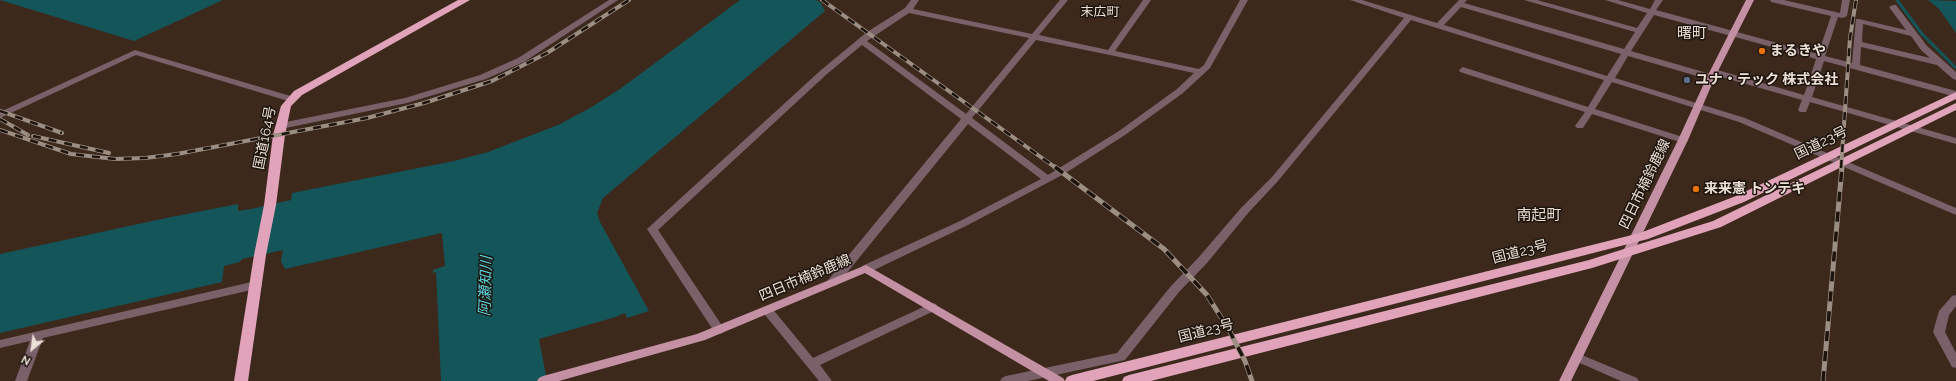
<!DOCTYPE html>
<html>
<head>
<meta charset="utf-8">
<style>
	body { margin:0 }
	#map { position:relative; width:1956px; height:381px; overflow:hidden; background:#3c291c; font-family:Raleway,sans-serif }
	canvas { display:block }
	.north { position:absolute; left:12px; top:329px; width:40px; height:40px; -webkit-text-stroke:3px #1d140e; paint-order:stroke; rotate:209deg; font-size:11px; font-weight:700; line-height:16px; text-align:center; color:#ebdfd6 }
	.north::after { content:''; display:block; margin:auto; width:14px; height:18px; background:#ebdfd6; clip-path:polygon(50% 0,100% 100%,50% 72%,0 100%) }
</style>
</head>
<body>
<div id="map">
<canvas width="1956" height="381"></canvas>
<div class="north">N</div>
</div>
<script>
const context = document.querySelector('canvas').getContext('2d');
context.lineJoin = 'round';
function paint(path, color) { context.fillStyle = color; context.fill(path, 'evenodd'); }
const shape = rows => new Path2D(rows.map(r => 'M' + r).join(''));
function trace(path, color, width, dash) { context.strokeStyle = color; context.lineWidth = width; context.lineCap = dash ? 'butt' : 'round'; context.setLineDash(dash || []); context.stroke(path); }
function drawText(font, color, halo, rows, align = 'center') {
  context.font = font + ' Raleway,"Noto Sans JP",sans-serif'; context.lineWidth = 3; context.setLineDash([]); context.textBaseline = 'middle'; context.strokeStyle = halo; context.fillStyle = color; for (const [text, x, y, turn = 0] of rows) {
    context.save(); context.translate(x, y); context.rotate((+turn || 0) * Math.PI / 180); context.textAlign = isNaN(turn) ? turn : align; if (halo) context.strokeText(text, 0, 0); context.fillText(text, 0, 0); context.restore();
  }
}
const water = shape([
	[0,0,223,0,134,41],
	[740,0,816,0,820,2,825,11,603,198,597,213,600,222,649,311,627,318,625,313,619,315,619,316,539,339,547,381,441,381,436,272,433,273,433,270,445,266,442,233,285,269,281,261,283,250,242,259,240,262,224,266,222,282,0,333,0,254,166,218,238,204,238,211,251,209,291,200,292,193,454,161,488,152,558,125,590,108,620,89],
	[1928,0,1956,1,1956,33,1939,9]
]);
const stream = shape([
	[1897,0,1922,34,1956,68]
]);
const minor = shape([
	[609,0,618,0,524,62,486,79,407,103,281,129,276,126,281,123,405,98,480,75,518,58,609,0],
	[911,0,919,0,913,9,1032,34,1060,0,1068,0,1039,35,1108,50,1143,0,1151,0,1115,51,1199,69,1204,65,1240,0,1248,0,1210,68,1183,93,1125,135,1064,174,968,225,870,272,862,272,861,269,862,266,960,221,1041,179,968,124,837,285,833,286,829,285,827,282,829,279,961,119,862,45,827,74,658,230,725,330,723,333,719,334,715,333,647,229,821,70,867,32,905,8,911,0],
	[909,13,1029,38,966,114,867,41,909,13],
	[1036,40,1110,55,1194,73,1177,89,1119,131,1048,175,972,118,1036,40],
	[1350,0,1362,0,1437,23,1459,0,1467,0,1464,3,1624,49,1635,32,1524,0,1537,0,1637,28,1647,13,1605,0,1618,0,1650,9,1655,0,1663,0,1656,10,1818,54,1831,16,1771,2,1770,0,1784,0,1840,13,1842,0,1850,0,1847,16,1843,18,1838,17,1825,56,1852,63,1856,19,1859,19,1906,30,1889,7,1893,5,1896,5,1927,46,1956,72,1956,80,1953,79,1937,65,1861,47,1860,65,1956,91,1956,97,1824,61,1812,97,1956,138,1956,144,1810,102,1806,112,1800,112,1798,110,1802,100,1711,74,1710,72,1714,69,1804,95,1816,59,1654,15,1631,51,1714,75,1715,77,1711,80,1628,56,1615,78,1745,118,1956,208,1956,215,1739,122,1612,82,1595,109,1686,138,1688,140,1686,142,1680,142,1592,114,1583,128,1577,128,1575,126,1585,112,1460,72,1459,70,1463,67,1466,68,1588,107,1604,80,1411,20,1278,181,1249,212,1207,263,1179,292,1125,360,1028,381,1000,381,1002,378,1006,376,1117,353,1171,286,1199,257,1241,208,1272,177,1404,18,1350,0],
	[1461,7,1621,54,1607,76,1444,25,1461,7],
	[1863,24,1911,36,1921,50,1930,58,1862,42,1863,24],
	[135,50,294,97,295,99,291,102,288,101,136,55,0,118,0,112,135,50],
	[256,281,260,282,262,285,260,288,43,338,27,381,15,381,30,341,0,348,0,340,256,281],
	[1956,295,1956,306,1949,315,1945,332,1956,353,1956,368,1952,367,1933,332,1939,311,1952,296,1956,295],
	[932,303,936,304,938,307,936,310,820,365,832,381,819,381,761,310,763,307,771,307,813,358,932,303],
	[1577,353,1637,378,1639,381,1621,381,1573,360,1571,357,1573,354,1577,353]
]);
const major = shape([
	[1746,0,1754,0,1715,77,1688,140,1571,381,1559,381,1678,140,1707,77,1746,0],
	[866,265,1063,378,1065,381,1049,381,865,273,705,340,559,381,537,381,539,378,543,376,697,334,866,265]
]);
const highway = shape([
	[458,0,470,0,302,95,291,106,285,135,276,205,266,255,248,381,234,381,254,255,264,205,273,135,281,106,294,91,458,0],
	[1956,92,1956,99,1744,202,1648,239,1093,381,1065,381,1067,377,1072,375,1640,233,1736,196,1956,92],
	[1956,103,1956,110,1721,227,1592,268,1151,381,1122,381,1124,377,1129,375,1589,260,1713,221,1956,103]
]);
const railFar1 = shape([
	[822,0,1056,168],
	[0,111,62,133],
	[0,119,28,135],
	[0,130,71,154,115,159,145,158,177,154,367,118,424,103,492,81,547,53,629,0],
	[33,136,109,153],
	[1841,168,1850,38,1856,0]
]);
const rail = shape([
	[1055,167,1164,249,1207,295,1229,330,1245,361,1252,381],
	[1823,381,1842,167]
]);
const markers = [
	[1762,51,4,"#e8710a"],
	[1687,80,4,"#5c6f8a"],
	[1696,189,4,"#e8710a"]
];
const farNeighbourhoodnames = [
	["末広町",1100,12]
];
const poiNames = [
	["まるきや",1770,51],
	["ユナ・テック 株式会社",1695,80],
	["来来憲 トンテキ",1704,189]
];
const streetNames = [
	["国道164号",265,138,-79],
	["国道23号",1821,143,-26],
	["四日市楠鈴鹿線",1645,184,-64],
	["国道23号",1520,252,-14],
	["四日市楠鈴鹿線",805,278,-23],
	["国道23号",1206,331,-14]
];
const neighbourhoodNames = [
	["曙町",1692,33],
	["南起町",1539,215]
];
const waterNames = [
	["阿瀬知川",486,286,-88]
];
paint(water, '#135559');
trace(stream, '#135559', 3);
paint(minor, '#796069');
paint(major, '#c490a3');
paint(highway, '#e1a3b9');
trace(railFar1, '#9d8e83', 4);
trace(rail, '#9d8e83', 5);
trace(railFar1, '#1d140e', 2.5, [8]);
trace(rail, '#1d140e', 3.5, [10]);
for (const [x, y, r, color] of markers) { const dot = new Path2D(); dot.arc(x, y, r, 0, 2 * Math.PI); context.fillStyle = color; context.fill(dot); trace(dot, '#1d140e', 1.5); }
drawText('13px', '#ebdfd6', '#1d140e', farNeighbourhoodnames);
drawText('bold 14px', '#ebdfd6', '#1d140e', poiNames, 'left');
drawText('14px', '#ebdfd6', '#1d140e', streetNames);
drawText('15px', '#ebdfd6', '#1d140e', neighbourhoodNames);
drawText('italic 15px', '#5bd5de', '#1d140e', waterNames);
</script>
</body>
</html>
